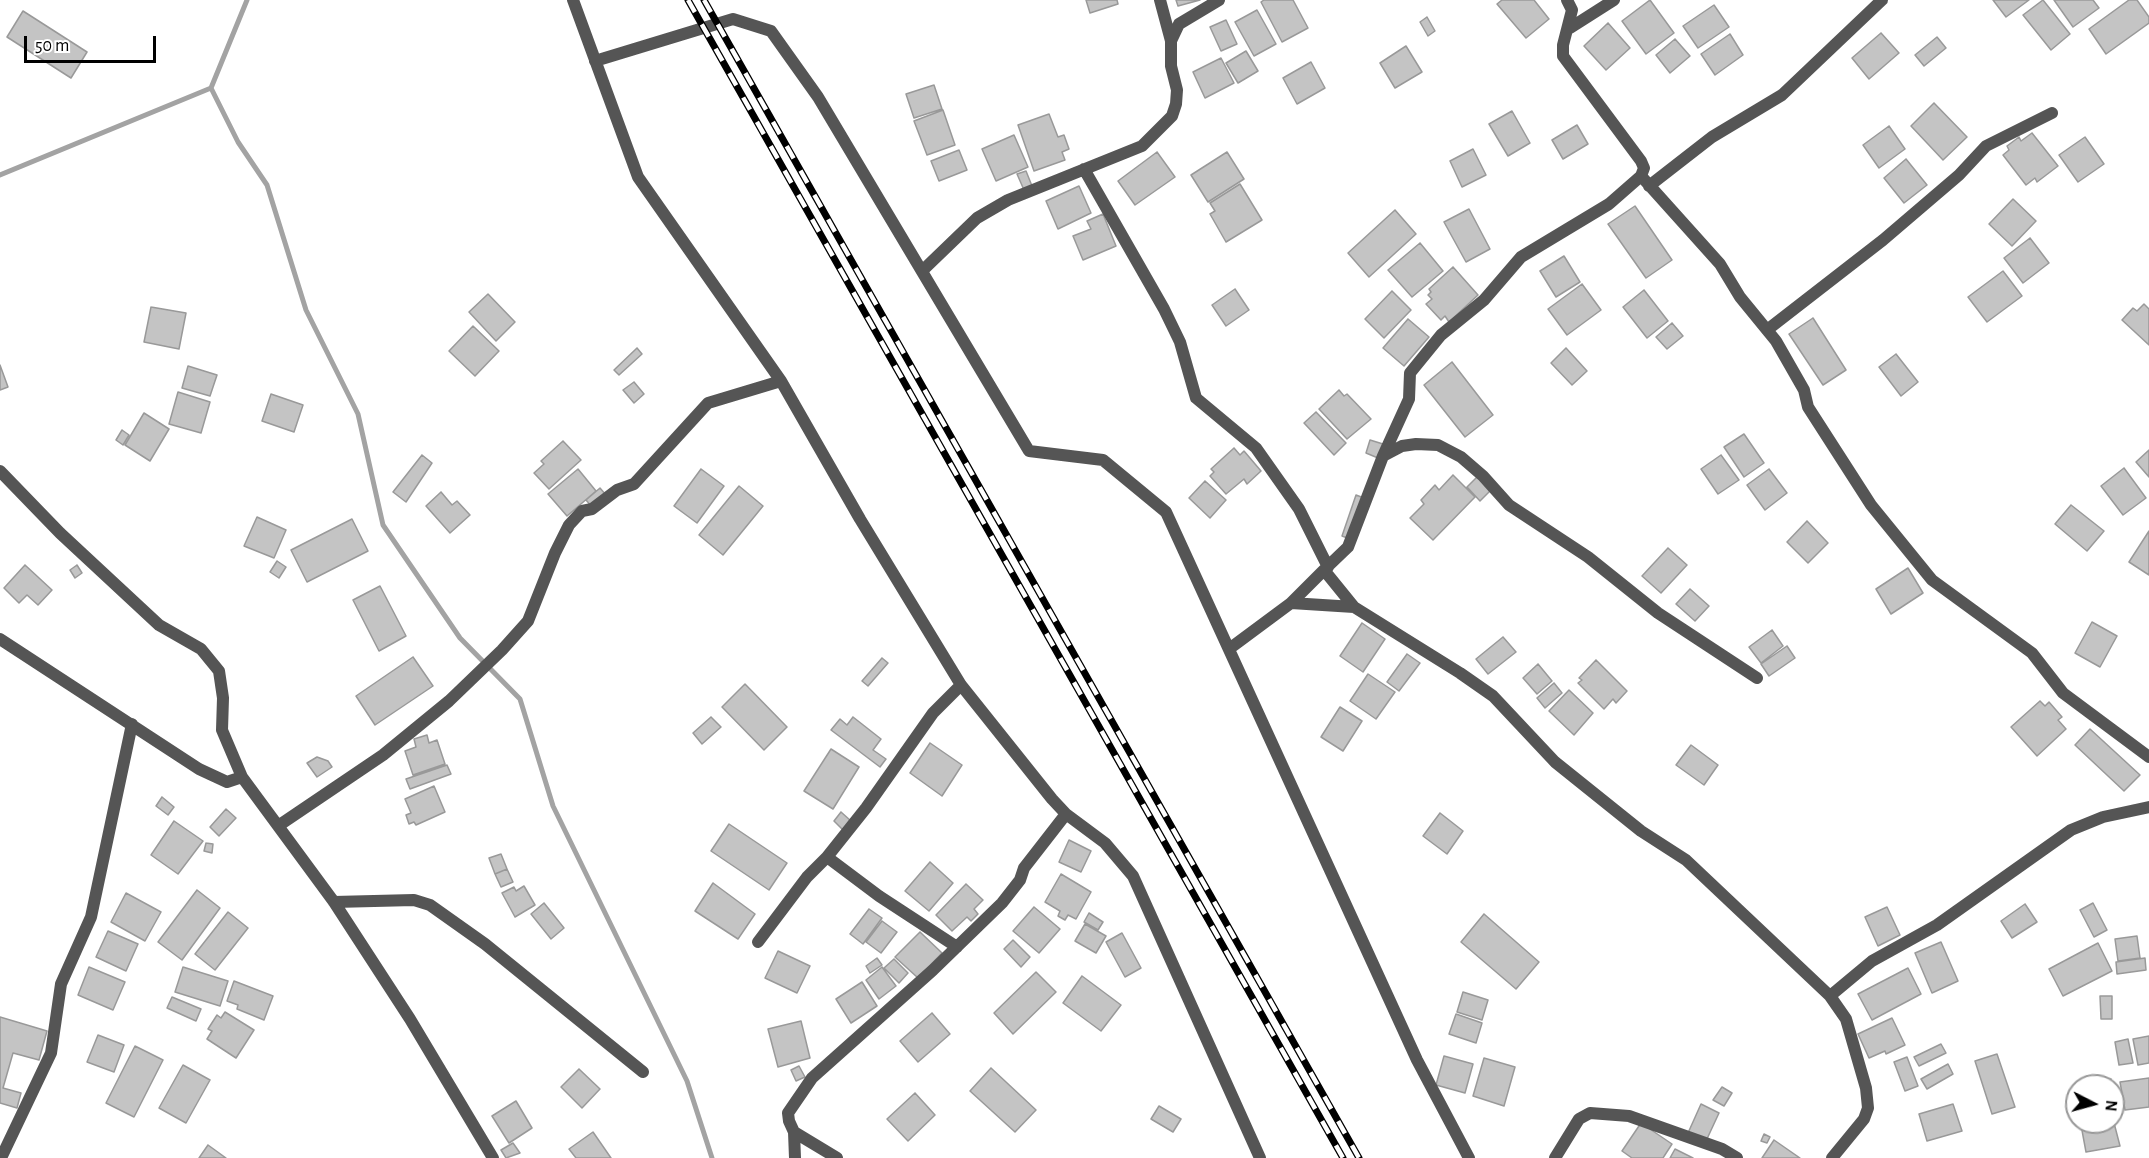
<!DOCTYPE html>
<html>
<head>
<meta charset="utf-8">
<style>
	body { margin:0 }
	#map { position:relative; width:2149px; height:1158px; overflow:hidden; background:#fff; font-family:"Alegreya Sans",sans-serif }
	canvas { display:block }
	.north { position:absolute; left:2065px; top:1074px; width:60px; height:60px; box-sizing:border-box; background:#fff; border:2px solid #999; border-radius:50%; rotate:96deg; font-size:16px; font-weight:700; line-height:24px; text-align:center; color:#000 }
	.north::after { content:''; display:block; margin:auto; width:21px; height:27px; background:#000; clip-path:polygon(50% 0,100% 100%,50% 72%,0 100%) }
	.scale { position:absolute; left:24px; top:36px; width:132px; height:27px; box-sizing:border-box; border:3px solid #000; border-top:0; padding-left:8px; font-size:18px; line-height:21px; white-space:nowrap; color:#000; -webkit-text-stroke:4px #fff; paint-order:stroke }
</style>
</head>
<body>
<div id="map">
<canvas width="2149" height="1158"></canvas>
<div class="north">N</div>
<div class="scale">50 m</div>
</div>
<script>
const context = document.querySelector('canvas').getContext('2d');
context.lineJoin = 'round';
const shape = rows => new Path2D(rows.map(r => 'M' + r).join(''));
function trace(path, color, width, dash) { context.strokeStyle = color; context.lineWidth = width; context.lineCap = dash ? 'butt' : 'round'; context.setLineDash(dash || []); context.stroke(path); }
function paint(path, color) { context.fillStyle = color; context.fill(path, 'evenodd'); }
const stream = shape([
	[211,88,238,142,267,185,306,310,358,414,383,525,460,638,520,699,553,806,687,1081,712,1158],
	[0,175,211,88,247,0]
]);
const building = shape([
	[1086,0,1117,0,1118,4,1090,13,1086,0],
	[1176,0,1200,0,1178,6,1176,0],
	[1264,0,1293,0,1308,28,1282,42,1261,2,1264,0],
	[1502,0,1534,0,1549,19,1526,38,1497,4,1502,0],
	[1650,0,1674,33,1646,54,1622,21,1650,0],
	[1993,0,2029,0,2006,17,1993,0],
	[2043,0,2070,34,2051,50,2023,15,2043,0],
	[2054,0,2093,0,2099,8,2073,27,2054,0],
	[2129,0,2137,0,2149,17,2149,23,2106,54,2089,29,2129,0],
	[1714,5,1729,27,1698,48,1683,26,1714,5],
	[1257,10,1276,44,1254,56,1235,22,1257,10],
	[23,11,87,52,71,78,7,37,23,11],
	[1427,17,1435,31,1428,36,1420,22,1427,17],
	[1226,20,1237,44,1221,51,1210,27,1226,20],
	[1608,23,1630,48,1606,70,1584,46,1608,23],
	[1881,33,1899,53,1869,79,1852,58,1881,33],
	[1730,34,1743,55,1715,75,1701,54,1730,34],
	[1937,37,1946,48,1924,66,1915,55,1937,37],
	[1675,39,1690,56,1670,73,1656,55,1675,39],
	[1406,46,1422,72,1395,88,1380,63,1406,46],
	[1246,51,1258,71,1238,83,1226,63,1246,51],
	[1221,58,1234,83,1205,98,1193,72,1221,58],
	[1311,62,1325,88,1297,104,1283,78,1311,62],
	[934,85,942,109,914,118,906,94,934,85],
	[1934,103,1967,137,1943,160,1911,126,1934,103],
	[943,110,955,145,927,155,914,121,943,110],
	[1512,111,1530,143,1508,156,1489,124,1512,111],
	[1049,114,1058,137,1064,135,1069,149,1062,152,1065,160,1034,171,1018,125,1049,114],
	[1577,125,1588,144,1563,159,1552,140,1577,125],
	[1889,126,1905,149,1879,168,1863,145,1889,126],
	[2032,133,2058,166,2037,182,2035,178,2026,185,2003,155,2009,150,2007,146,2019,137,2021,141,2032,133],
	[1014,135,1028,167,996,181,982,149,1014,135],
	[2085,137,2104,164,2078,182,2059,155,2085,137],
	[1473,149,1486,175,1462,187,1450,161,1473,149],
	[959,150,967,170,939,181,931,161,959,150],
	[1157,152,1175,177,1135,205,1118,181,1157,152],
	[1227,152,1244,179,1208,202,1191,175,1227,152],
	[1906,159,1927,185,1904,203,1884,178,1906,159],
	[1026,171,1032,186,1024,190,1017,174,1026,171],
	[1240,184,1262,220,1226,242,1210,214,1215,211,1210,203,1240,184],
	[1079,186,1091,213,1058,229,1046,201,1079,186],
	[2013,199,2036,221,2012,246,1989,224,2013,199],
	[1635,206,1672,260,1646,278,1608,224,1635,206],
	[1469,209,1490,249,1466,262,1444,222,1469,209],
	[1395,210,1416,234,1369,277,1348,253,1395,210],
	[1103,214,1116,246,1083,260,1073,236,1091,229,1087,221,1103,214],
	[2030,238,2049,263,2023,283,2004,258,2030,238],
	[1420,243,1443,271,1412,297,1388,270,1420,243],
	[1564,256,1580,282,1556,297,1540,271,1564,256],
	[1453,267,1478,295,1449,322,1445,316,1441,320,1426,304,1432,299,1428,295,1431,292,1429,289,1453,267],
	[2003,271,2022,296,1987,322,1968,297,2003,271],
	[1582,284,1601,310,1567,335,1548,309,1582,284],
	[1235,289,1249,310,1226,326,1212,305,1235,289],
	[1644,290,1668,321,1647,338,1623,307,1644,290],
	[1392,291,1411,310,1384,338,1365,319,1392,291],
	[488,294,515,322,496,341,469,312,488,294],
	[2144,304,2149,309,2149,345,2122,320,2133,308,2137,311,2144,304],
	[151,307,186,313,179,349,144,342,151,307],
	[1813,318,1846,370,1823,385,1789,334,1813,318],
	[1408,319,1429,337,1404,366,1383,348,1408,319],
	[1672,323,1683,336,1667,349,1656,337,1672,323],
	[473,326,499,351,475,376,449,351,473,326],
	[637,348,642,354,619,375,614,370,637,348],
	[1566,348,1587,371,1572,385,1551,363,1566,348],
	[1896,354,1918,382,1901,396,1879,367,1896,354],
	[1452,362,1493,415,1465,437,1424,385,1452,362],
	[0,365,8,387,0,390,0,365],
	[188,366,217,375,210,396,182,388,188,366],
	[634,382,644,394,634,403,623,390,634,382],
	[1339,390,1344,396,1347,394,1371,419,1347,439,1319,409,1339,390],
	[178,392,210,402,201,433,169,424,178,392],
	[271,394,303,405,294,432,262,421,271,394],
	[1316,412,1346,443,1334,455,1304,423,1316,412],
	[144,413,169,429,150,461,125,445,144,413],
	[122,430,129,435,123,445,116,440,122,430],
	[1744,434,1764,463,1744,477,1724,447,1744,434],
	[1370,440,1383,444,1378,458,1366,453,1370,440],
	[563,441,581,460,549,489,534,473,544,464,541,461,563,441],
	[1234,448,1240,455,1244,451,1261,471,1247,484,1244,479,1226,494,1210,476,1214,472,1211,469,1234,448],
	[2149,450,2149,477,2136,462,2149,450],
	[422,455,432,463,406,502,393,492,422,455],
	[1721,455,1739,480,1718,494,1701,469,1721,455],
	[2124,468,2146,498,2123,515,2101,486,2124,468],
	[578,469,596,491,567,516,548,494,578,469],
	[701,469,724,486,697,523,674,506,701,469],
	[1769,469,1787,493,1765,510,1747,485,1769,469],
	[1453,475,1475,497,1433,540,1410,518,1424,504,1421,500,1435,485,1439,490,1453,475],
	[1478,476,1491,490,1480,501,1467,487,1478,476],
	[1205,481,1226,500,1210,518,1189,498,1205,481],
	[739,486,763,506,723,555,699,535,739,486],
	[600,488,606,495,592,507,586,500,600,488],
	[441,492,452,505,457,501,470,515,450,533,426,506,441,492],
	[1356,495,1364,498,1350,539,1342,536,1356,495],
	[2071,505,2104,531,2087,551,2055,524,2071,505],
	[257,517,286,530,274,558,244,546,257,517],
	[352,519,368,551,307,582,291,550,352,519],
	[1807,521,1828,543,1808,563,1787,542,1807,521],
	[2149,531,2149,575,2129,562,2149,531],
	[1668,548,1687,565,1661,593,1642,576,1668,548],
	[277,561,286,567,279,578,270,572,277,561],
	[25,565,52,590,38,605,27,595,19,603,4,588,25,565],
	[77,565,82,573,75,578,70,570,77,565],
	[1908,568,1923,593,1891,614,1876,589,1908,568],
	[380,586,406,636,379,651,353,600,380,586],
	[1690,589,1709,606,1695,621,1676,604,1690,589],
	[2092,622,2117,636,2100,667,2075,653,2092,622],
	[1362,623,1385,639,1363,672,1340,656,1362,623],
	[1772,630,1783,646,1761,663,1749,647,1772,630],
	[1503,637,1516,652,1488,674,1476,659,1503,637],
	[1787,646,1795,658,1769,676,1761,664,1787,646],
	[1407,654,1420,663,1399,691,1387,682,1407,654],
	[413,657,433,686,375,725,356,696,413,657],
	[882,658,888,663,868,686,862,681,882,658],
	[1596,660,1627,691,1616,703,1613,699,1604,709,1578,683,1582,680,1579,678,1596,660],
	[1538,664,1552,681,1537,694,1523,678,1538,664],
	[1368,674,1395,692,1376,719,1350,701,1368,674],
	[1554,683,1562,693,1545,708,1537,698,1554,683],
	[745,684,787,727,764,750,722,707,745,684],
	[1569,690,1593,713,1574,735,1549,711,1569,690],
	[2040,701,2045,706,2049,702,2062,717,2058,720,2066,729,2037,756,2011,727,2040,701],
	[1340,707,1362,721,1343,751,1321,737,1340,707],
	[711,717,721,727,702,744,693,733,711,717],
	[853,717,881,739,873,750,886,759,880,767,831,730,840,719,847,725,853,717],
	[2090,729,2140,775,2124,791,2075,745,2090,729],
	[427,735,429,743,437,740,445,764,413,775,405,751,416,747,414,739,427,735],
	[930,743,962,765,942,796,910,773,930,743],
	[1691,745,1718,765,1704,785,1676,765,1691,745],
	[831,749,859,767,833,809,804,791,831,749],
	[317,757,328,761,332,767,317,777,307,763,317,757],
	[447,765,451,774,410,789,406,779,447,765],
	[434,786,445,812,416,825,414,822,409,824,406,815,411,813,405,799,434,786],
	[162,797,174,807,168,815,156,806,162,797],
	[226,809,236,818,219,836,210,827,226,809],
	[841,812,851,821,843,830,834,821,841,812],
	[1440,813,1463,831,1447,854,1423,836,1440,813],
	[174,821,203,841,178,874,151,855,174,821],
	[729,824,787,863,769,890,711,851,729,824],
	[1069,840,1091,851,1081,872,1059,862,1069,840],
	[206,843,213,844,212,853,204,851,206,843],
	[501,854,507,869,495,874,489,858,501,854],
	[930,862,953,883,929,911,905,891,930,862],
	[507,869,513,882,501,887,495,874,507,869],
	[1061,874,1091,892,1076,919,1068,915,1065,920,1058,916,1060,911,1045,902,1061,874],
	[713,883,755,914,738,939,695,911,713,883],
	[966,884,983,900,974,909,978,914,971,921,967,917,952,931,936,915,966,884],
	[524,886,535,905,515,917,502,893,514,887,516,891,524,886],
	[197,890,220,908,182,960,158,942,197,890],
	[126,893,161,912,145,941,111,922,126,893],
	[544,903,564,928,551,939,531,914,544,903],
	[2093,903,2107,930,2094,937,2080,910,2093,903],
	[2025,904,2037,922,2012,938,2001,921,2025,904],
	[1034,907,1060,929,1039,953,1013,931,1034,907],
	[1887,907,1900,935,1878,946,1865,917,1887,907],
	[869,909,882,918,863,944,850,934,869,909],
	[228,912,248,928,215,970,195,954,228,912],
	[1089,913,1103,922,1098,930,1084,922,1089,913],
	[1484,914,1539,962,1516,989,1461,942,1484,914],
	[882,921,897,932,881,953,866,942,882,921],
	[1085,924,1106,936,1096,953,1075,941,1085,924],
	[108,931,138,944,126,971,96,957,108,931],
	[920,932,942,953,918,978,895,957,920,932],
	[1122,933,1141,968,1125,977,1106,942,1122,933],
	[2137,936,2140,958,2118,961,2115,939,2137,936],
	[1013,940,1030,957,1021,967,1004,949,1013,940],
	[1941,942,1958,981,1932,993,1915,953,1941,942],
	[2098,943,2112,971,2063,996,2049,969,2098,943],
	[778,951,810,966,797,993,765,978,778,951],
	[877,958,882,965,870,973,866,966,877,958],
	[2145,958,2146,970,2117,974,2116,962,2145,958],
	[894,959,908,973,899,983,884,968,894,959],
	[89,967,125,982,113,1010,78,995,89,967],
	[183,967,228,981,220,1006,175,992,183,967],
	[882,967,896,986,879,999,866,980,882,967],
	[1908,968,1921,994,1872,1020,1858,994,1908,968],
	[1036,972,1056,992,1013,1034,994,1013,1036,972],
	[1082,976,1121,1005,1101,1031,1063,1003,1082,976],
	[234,981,273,996,264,1020,237,1009,238,1005,227,1001,234,981],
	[862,982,877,1006,851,1023,836,999,862,982],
	[1463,992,1488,1000,1482,1020,1457,1012,1463,992],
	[2100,996,2112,996,2112,1019,2101,1019,2100,996],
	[172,997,201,1009,196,1021,167,1008,172,997],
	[225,1012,254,1030,236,1058,207,1039,212,1031,208,1029,217,1015,221,1018,225,1012],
	[932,1013,950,1034,918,1062,900,1041,932,1013],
	[1456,1014,1482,1023,1476,1043,1449,1034,1456,1014],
	[0,1017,47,1031,39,1060,13,1053,3,1088,21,1093,17,1108,0,1103,0,1017],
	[1892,1018,1905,1045,1886,1054,1885,1051,1869,1058,1858,1034,1892,1018],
	[801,1021,810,1058,778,1067,768,1029,801,1021],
	[98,1035,124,1045,114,1072,87,1062,98,1035],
	[2149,1036,2149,1063,2138,1065,2133,1039,2149,1036],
	[2128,1039,2133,1063,2119,1065,2115,1042,2128,1039],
	[1941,1044,1946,1053,1919,1066,1914,1057,1941,1044],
	[135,1046,163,1060,134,1117,106,1103,135,1046],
	[1997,1054,2015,1107,1992,1114,1975,1061,1997,1054],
	[1444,1056,1473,1064,1465,1093,1436,1085,1444,1056],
	[1907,1057,1918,1086,1905,1091,1894,1062,1907,1057],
	[1484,1058,1515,1067,1504,1106,1473,1096,1484,1058],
	[1948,1064,1953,1074,1927,1089,1921,1079,1948,1064],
	[183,1065,210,1080,186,1123,159,1108,183,1065],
	[799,1066,805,1077,796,1081,791,1070,799,1066],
	[991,1068,1036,1110,1015,1132,970,1091,991,1068],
	[579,1069,600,1089,582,1108,561,1087,579,1069],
	[2149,1078,2149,1107,2125,1110,2120,1082,2149,1078],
	[2111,1079,2111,1086,2081,1086,2081,1082,2111,1079],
	[1722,1087,1732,1093,1724,1106,1713,1100,1722,1087],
	[915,1093,935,1115,908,1141,887,1119,915,1093],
	[516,1101,532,1128,509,1143,492,1116,516,1101],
	[1701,1104,1719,1113,1706,1141,1688,1133,1701,1104],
	[1953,1104,1962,1131,1927,1141,1919,1114,1953,1104],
	[1159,1106,1181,1119,1173,1132,1151,1119,1159,1106],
	[2113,1119,2120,1146,2086,1152,2081,1125,2113,1122,2113,1119],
	[1641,1123,1672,1144,1663,1158,1632,1158,1622,1151,1641,1123],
	[593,1132,611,1158,576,1158,569,1149,593,1132],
	[1764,1134,1770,1137,1767,1143,1761,1141,1764,1134],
	[1774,1140,1800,1158,1762,1158,1774,1140],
	[513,1143,520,1153,506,1158,501,1150,513,1143],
	[208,1145,226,1158,199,1158,208,1145],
	[1675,1149,1693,1158,1670,1158,1675,1149]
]);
const minor = shape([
	[573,0,638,177,781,381,860,519,961,685,1052,799,1066,814,1105,843,1133,876,1260,1158],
	[1160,0,1171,41],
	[1570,28,1614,0],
	[595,61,733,19,771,31,818,97,1029,451,1103,460,1166,512,1417,1060,1469,1158],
	[1084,169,1164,309,1180,342,1196,398,1256,448,1299,509,1328,567],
	[1641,176,1720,264,1740,297,1776,341,1804,390,1808,407,1871,505,1932,580,2032,653,2063,693,2149,757],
	[1649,186,1712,137,1782,95,1882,0],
	[922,271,977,218,1008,200,1142,146,1172,116,1176,104,1177,90,1171,66,1171,41,1179,24,1219,0],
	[1767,330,1883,240,1959,175,1986,146,2052,113],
	[1383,456,1402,446,1416,444,1438,445,1461,457,1483,476,1509,505,1588,557,1658,613,1757,678],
	[0,471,60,533,159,625,201,649,219,671,223,698,222,730,242,777,334,902,410,1019,493,1158],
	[1324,570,1348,547,1383,456,1409,399,1410,373,1441,335,1484,300,1521,257,1609,204,1641,176,1644,168,1641,161,1563,56,1563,45,1572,10,1567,0],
	[1291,603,1354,607],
	[0,639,199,769,227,782,242,777],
	[1229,649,1291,603,1324,570,1354,607,1460,673,1493,696,1555,762,1641,831,1686,860,1830,996,1846,1019,1866,1088,1868,1108,1864,1119,1832,1158],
	[278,826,383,755,449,701,502,650,528,621,555,553,569,525,582,511,592,509,617,490,634,484,708,403,781,381],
	[827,857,879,896,957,947],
	[334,902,414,900,430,905,485,944,643,1072],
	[758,942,807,877,827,857,866,808,933,713,961,685],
	[1830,996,1872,961,1937,925,2071,830,2103,817,2149,807],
	[794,1132,795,1158],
	[1,1158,51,1053,61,984,91,917,132,724],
	[837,1158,794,1132,789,1121,788,1113,812,1078,933,970,1002,903,1020,880,1024,868,1066,814],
	[1555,1158,1579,1119,1590,1113,1629,1116,1722,1149,1737,1158]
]);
const rail = shape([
	[688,0,1343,1158],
	[704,0,1359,1158]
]);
trace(stream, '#a3a3a3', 5);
paint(building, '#c4c4c4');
trace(building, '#999', 1.5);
trace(minor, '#555', 12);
trace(rail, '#000', 7);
trace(rail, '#fff', 4.5, [14]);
</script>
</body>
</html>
